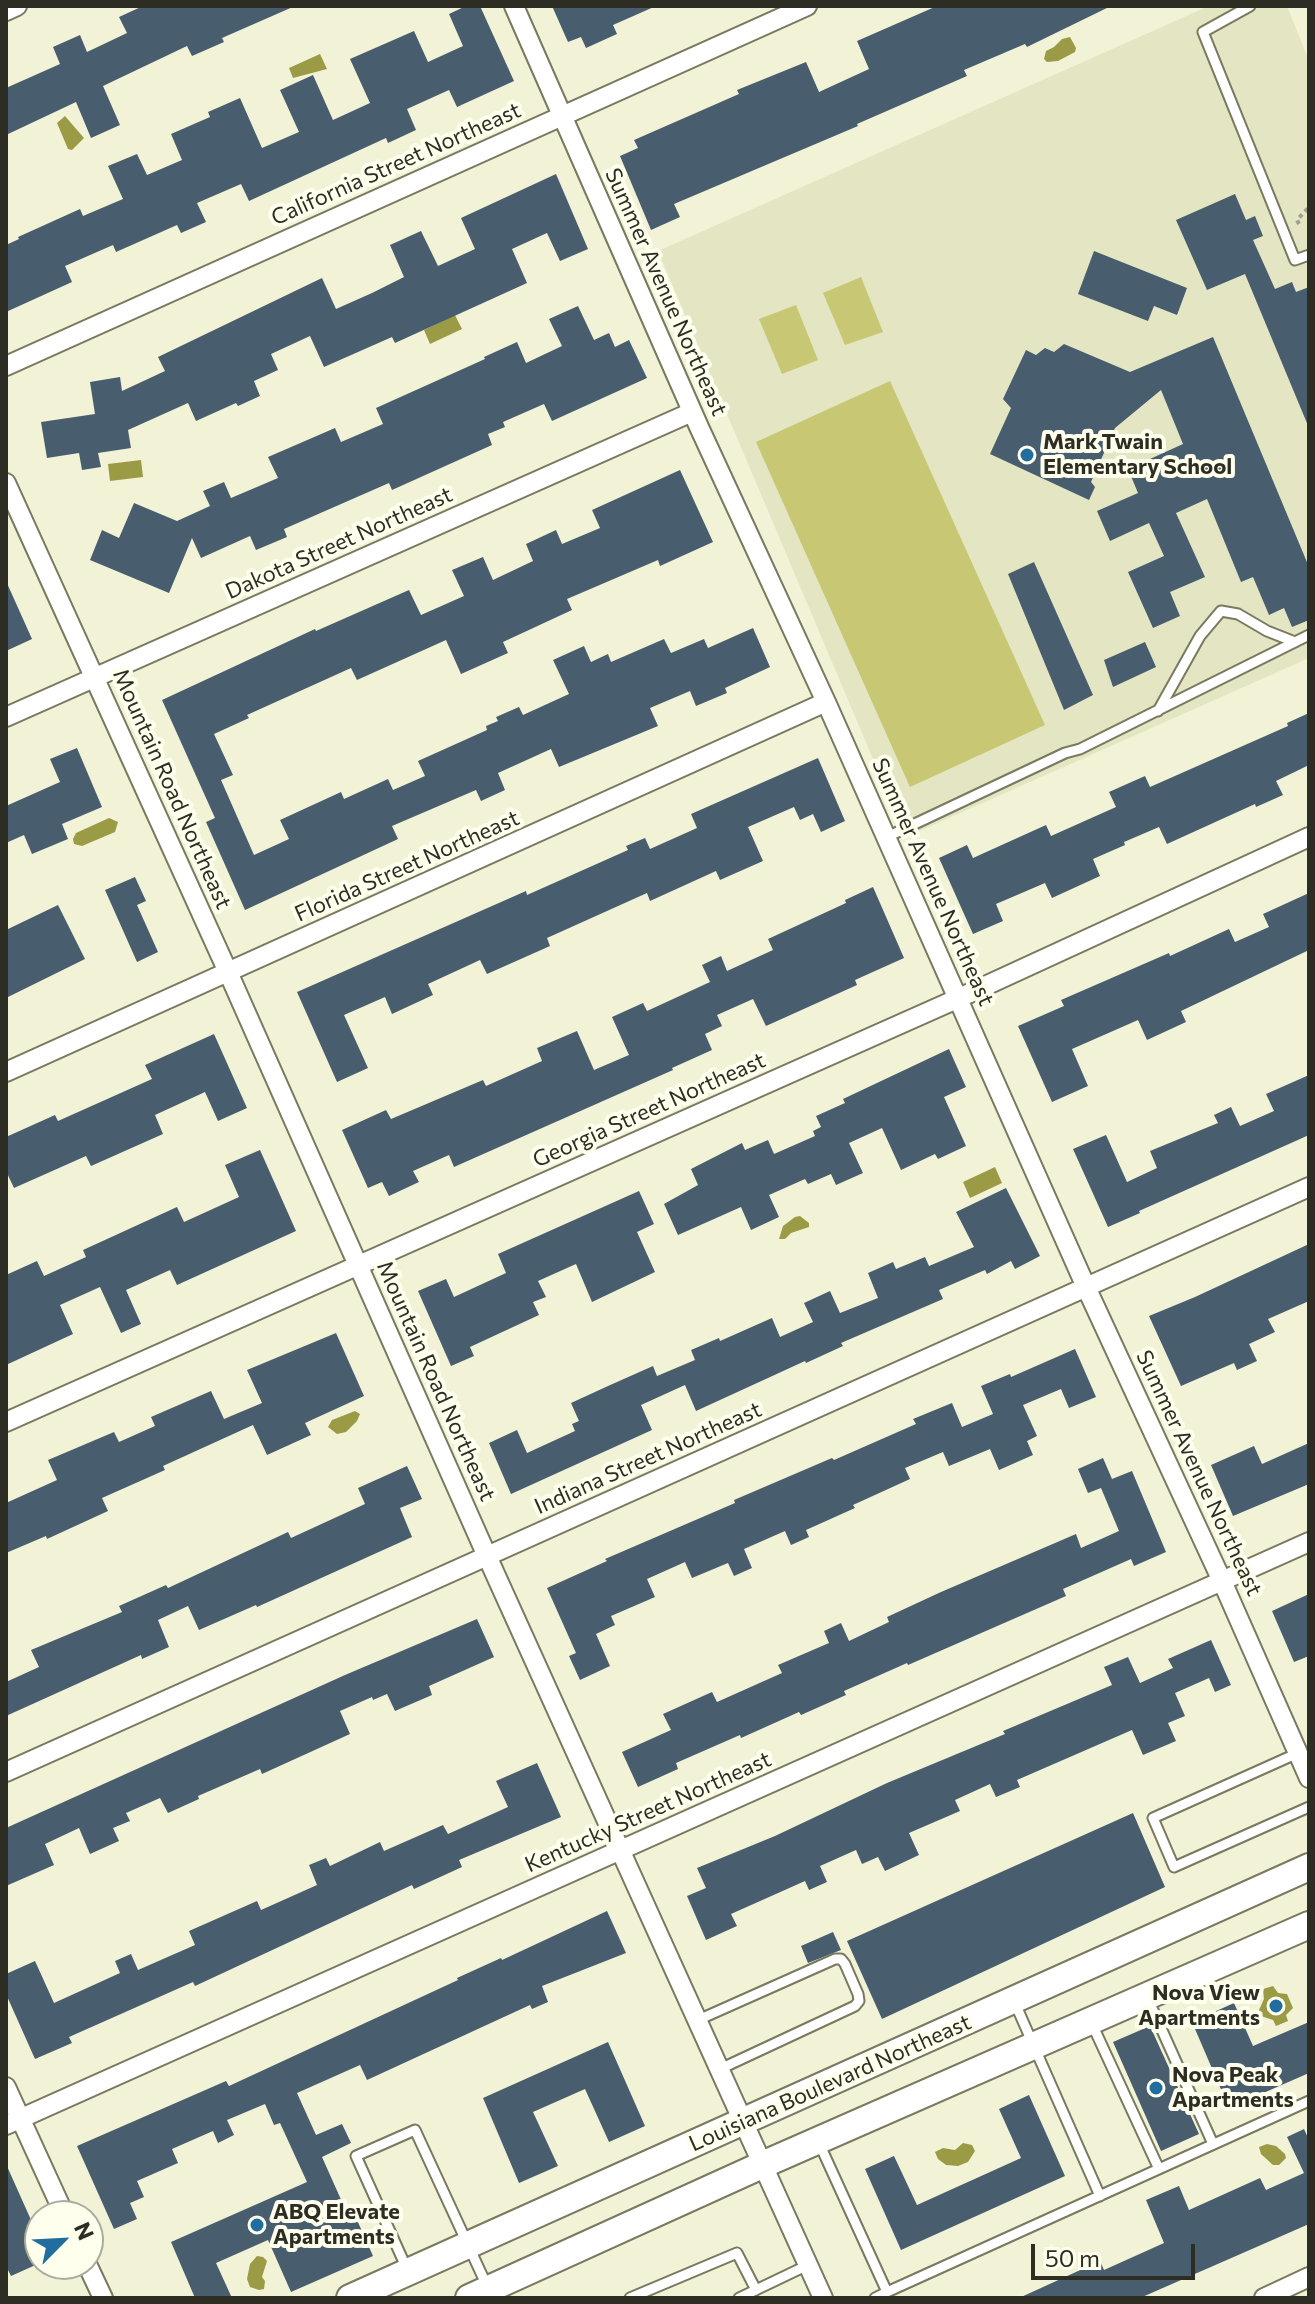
<!DOCTYPE html>
<html>
<head>
<meta charset="utf-8">
<style>
	body { margin:0 }
	#map { position:relative; width:1315px; height:2304px; overflow:hidden; background:#f2f3d6; font-family:Commissioner,sans-serif }
	canvas { display:block }
	.frame { position:absolute; inset:0; border:8px solid #2d2d23; pointer-events:none }
	.north { position:absolute; left:24px; top:2200px; width:80px; height:80px; box-sizing:border-box; background:#ffe; border:2px solid #abab9d; border-radius:50%; rotate:66deg; font-size:22px; font-weight:700; line-height:32px; text-align:center; color:#2d2d23 }
	.north::after { content:''; display:block; margin:auto; width:28px; height:36px; background:#226da0; clip-path:polygon(50% 0,100% 100%,50% 72%,0 100%) }
	.scale { position:absolute; left:1031px; top:2244px; width:164px; height:36px; box-sizing:border-box; border:4px solid #2d2d23; border-top:0; padding-left:10px; font-size:24px; line-height:28px; white-space:nowrap; color:#2d2d23; -webkit-text-stroke:6px #ffe; paint-order:stroke }
</style>
</head>
<body>
<div id="map">
<canvas width="1315" height="2304"></canvas>
<div class="frame"></div>
<div class="north">N</div>
<div class="scale">50 m</div>
</div>
<script>
const context = document.querySelector('canvas').getContext('2d');
context.lineJoin = 'round';
function paint(path, color) { context.fillStyle = color; context.fill(path, 'evenodd'); }
const shape = rows => new Path2D(rows.map(r => 'M' + r).join(''));
function trace(path, color, width, dash) { context.strokeStyle = color; context.lineWidth = width; context.lineCap = dash ? 'butt' : 'round'; context.setLineDash(dash || []); context.stroke(path); }
function drawText(font, color, halo, rows, align = 'center') {
  context.font = font + ' Commissioner,sans-serif'; context.lineWidth = 8; context.setLineDash([]); context.textBaseline = 'middle'; context.strokeStyle = halo; context.fillStyle = color; for (const [text, x, y, turn = 0] of rows) {
    context.save(); context.translate(x, y); context.rotate((+turn || 0) * Math.PI / 180); context.textAlign = isNaN(turn) ? turn : align; if (halo) context.strokeText(text, 0, 0); context.fillText(text, 0, 0); context.restore();
  }
}
const built = shape([
	[1209,6,1287,6,1309,61,1309,658,906,837,658,251]
]);
const green = shape([
	[861,277,883,332,845,345,823,293],
	[796,305,818,360,782,374,759,319],
	[890,381,1045,725,910,787,756,442]
]);
const water = shape([
	[1070,37,1076,48,1075,52,1058,61,1047,62,1044,59,1046,51,1054,47,1062,39],
	[320,54,327,69,293,78,289,68],
	[65,116,84,138,72,150,68,149,57,123],
	[455,315,462,329,430,344,424,330],
	[141,460,143,477,110,481,108,464],
	[109,818,118,822,115,832,82,846,74,844,73,839,76,833],
	[995,1167,1002,1183,970,1198,963,1182],
	[800,1216,809,1223,809,1227,791,1233,785,1239,779,1239,783,1226,795,1217],
	[355,1411,360,1414,357,1421,346,1432,337,1434,328,1427,332,1420],
	[1273,1986,1278,1993,1287,1994,1293,2008,1286,2015,1288,2021,1276,2026,1273,2020,1261,2016,1259,2010,1264,1999,1263,1989],
	[963,2143,972,2145,975,2151,968,2162,958,2166,946,2165,938,2159,935,2152,943,2148,955,2150],
	[1267,2144,1276,2146,1285,2154,1286,2158,1279,2165,1273,2165,1261,2154,1259,2147],
	[257,2256,263,2257,267,2261,262,2277,265,2281,264,2289,259,2290,250,2287,247,2279,250,2264]
]);
const building = shape([
	[143,6,295,6,222,38,224,42,192,56,187,46,103,86,120,125,91,138,76,102,6,135,6,88,60,64,53,47,80,35,87,52,127,33,119,17],
	[466,6,480,6,514,81,457,107,449,90,407,109,416,130,388,143,386,138,249,201,241,184,197,203,206,222,181,233,177,225,116,252,113,245,65,266,72,282,6,312,6,245,19,239,18,237,80,209,83,216,123,199,108,166,137,154,147,175,182,160,171,134,210,117,208,112,240,98,262,148,299,132,280,90,313,75,333,120,370,103,350,59,414,31,428,62,463,46,449,14],
	[552,6,656,6,613,25,617,34,586,48,581,37,568,42],
	[937,6,1111,6,1027,47,1025,44,964,70,967,76,857,124,858,126,674,204,680,217,651,230,620,156,638,148,634,140,739,94,737,90,806,62,819,92,869,69,857,41],
	[556,174,588,249,560,261,547,233,512,249,527,283,395,343,392,337,324,367,310,336,271,354,278,370,254,381,260,396,238,406,236,403,196,421,188,403,128,430,131,448,98,453,101,467,82,470,79,453,47,458,41,422,95,414,90,382,120,377,122,391,165,371,158,357,322,278,336,309,372,293,404,277,390,245,421,231,438,266,475,249,461,218],
	[1235,194,1246,220,1255,216,1263,236,1253,240,1275,289,1292,282,1296,292,1309,287,1309,428,1245,274,1207,290,1176,220],
	[1094,251,1187,288,1177,315,1154,306,1148,321,1078,294],
	[578,306,594,340,609,333,615,347,629,340,647,378,552,421,544,404,503,422,505,427,488,434,492,445,392,490,389,483,284,529,287,537,256,550,250,536,201,558,192,538,169,593,90,560,102,530,119,538,134,503,177,521,210,506,203,491,224,482,231,498,278,478,268,457,335,428,341,442,383,424,376,408,485,359,484,357,517,342,526,363,562,346,549,319],
	[1213,337,1309,567,1309,620,1292,627,1284,608,1269,615,1253,577,1241,582,1207,499,1176,513,1205,577,1170,592,1180,616,1153,628,1128,572,1164,556,1149,523,1110,541,1097,511,1138,493,1128,469,1183,444,1161,390,1115,428,1091,482,1095,487,1089,500,990,454,1011,408,1003,399,1026,350,1036,355,1045,348,1054,352,1064,344,1130,372],
	[680,470,713,542,660,566,658,560,567,599,572,610,503,642,508,653,461,674,446,640,357,680,351,668,247,715,249,718,214,734,233,775,221,780,254,855,289,839,280,820,341,792,344,799,388,779,393,790,425,776,418,761,487,730,486,726,498,721,496,717,519,707,523,715,569,694,553,660,584,646,591,662,608,654,611,662,664,639,671,653,704,639,708,648,753,628,770,667,725,688,727,693,696,706,690,691,650,708,658,726,559,767,551,749,498,773,505,790,481,801,476,790,392,826,398,839,245,910,206,822,215,818,162,700,315,629,316,631,409,590,421,615,464,596,452,570,483,557,493,580,533,561,526,544,556,530,562,544,600,528,592,510],
	[1034,562,1093,695,1064,710,1008,574],
	[6,581,32,639,6,651],
	[1145,642,1156,667,1113,687,1104,660],
	[1309,713,1309,765,1276,781,1283,795,1256,807,1255,804,1167,844,1159,827,1124,842,1125,845,1093,859,1100,876,1052,898,1045,883,996,904,1003,921,973,934,939,858,967,845,973,858,1046,825,1051,836,1116,807,1109,792,1145,776,1150,787,1288,726,1287,723],
	[77,748,102,807,62,824,68,839,32,854,24,835,6,843,6,806,60,782,50,759],
	[818,758,845,821,821,832,813,814,800,820,794,807,748,827,763,861,720,880,716,871,650,901,647,893,547,938,550,946,487,974,480,960,428,984,433,995,392,1014,385,997,344,1015,368,1068,337,1082,297,992,526,891,527,895,628,850,626,846,645,838,650,849,697,828,691,814],
	[135,877,146,901,137,905,158,952,137,962,105,890],
	[873,887,904,958,855,980,857,985,766,1026,753,999,717,1015,722,1026,705,1034,712,1050,672,1068,673,1070,454,1167,449,1155,413,1171,419,1182,389,1196,382,1182,368,1188,342,1130,386,1110,391,1119,483,1080,486,1086,542,1061,537,1048,577,1031,594,1070,629,1055,612,1017,643,1003,647,1011,710,982,702,965,721,956,727,971,773,950,768,939,846,903,845,900],
	[1309,893,1309,950,1181,1011,1186,1022,1147,1040,1138,1020,1072,1049,1088,1086,1052,1102,1018,1026,1064,1006,1061,1000,1169,953,1170,956,1229,929,1235,942,1269,927,1263,914],
	[58,905,85,959,6,998,6,930],
	[214,1034,247,1108,218,1121,205,1092,155,1115,163,1134,91,1166,86,1156,14,1188,6,1171,6,1137,55,1115,58,1121,152,1079,145,1065],
	[949,1049,966,1087,944,1097,966,1146,938,1159,935,1154,901,1170,882,1128,849,1143,863,1173,836,1185,831,1174,808,1184,805,1179,769,1195,779,1217,751,1230,741,1207,678,1235,664,1204,698,1185,691,1169,742,1143,745,1150,768,1140,774,1154,815,1136,813,1131,821,1127,816,1116,845,1103,843,1099],
	[1309,1075,1309,1135,1139,1211,1140,1213,1108,1227,1073,1149,1106,1135,1127,1182,1157,1168,1150,1151,1218,1123,1214,1115,1231,1107,1240,1126,1274,1111,1266,1094],
	[260,1150,296,1231,177,1285,170,1270,126,1290,141,1324,121,1333,100,1287,60,1305,73,1334,6,1365,6,1275,37,1261,44,1276,86,1257,83,1250,177,1207,184,1222,239,1197,225,1165],
	[1006,1188,1040,1256,1015,1269,1011,1261,987,1274,985,1270,939,1290,943,1299,841,1343,843,1346,806,1363,805,1361,696,1411,685,1385,641,1405,652,1430,511,1494,489,1443,517,1430,527,1453,575,1431,572,1424,579,1421,571,1403,608,1386,653,1366,657,1376,695,1360,691,1350,719,1338,720,1341,772,1318,780,1337,813,1322,804,1303,830,1291,840,1313,878,1298,868,1273,893,1262,896,1269,925,1257,929,1266,974,1247,956,1212],
	[639,1191,654,1224,637,1232,655,1272,592,1302,576,1264,538,1281,546,1297,533,1302,539,1315,470,1347,474,1356,451,1366,418,1291,446,1279,454,1297,506,1273,498,1254],
	[1309,1244,1309,1301,1268,1319,1275,1332,1249,1344,1257,1361,1237,1370,1234,1363,1181,1386,1149,1316,1195,1297],
	[336,1333,364,1396,305,1423,311,1435,267,1455,253,1425,163,1466,165,1470,102,1498,108,1511,47,1539,46,1536,6,1553,6,1503,57,1480,48,1460,114,1432,119,1442,155,1426,151,1417,211,1391,224,1419,262,1403,247,1370],
	[1075,1349,1096,1397,1069,1408,1061,1389,1023,1405,1037,1436,1027,1441,1033,1455,999,1470,990,1449,949,1466,943,1452,905,1468,910,1479,853,1505,855,1508,806,1530,809,1537,791,1545,785,1531,744,1549,752,1568,734,1576,728,1563,692,1578,685,1562,647,1579,655,1597,611,1616,615,1625,596,1634,610,1666,580,1680,569,1656,576,1653,547,1588,607,1561,605,1559,735,1503,734,1500,832,1458,834,1460,916,1424,913,1419,952,1403,962,1427,993,1414,981,1386,1010,1374,1011,1377],
	[1309,1443,1309,1484,1233,1516,1211,1465,1254,1446,1262,1464],
	[1103,1458,1112,1479,1132,1471,1166,1552,1134,1566,1131,1559,1063,1589,1066,1596,908,1665,907,1663,844,1691,846,1695,801,1715,799,1712,741,1738,740,1735,676,1763,678,1769,638,1787,622,1752,671,1730,663,1714,712,1692,717,1702,782,1673,778,1665,829,1643,824,1631,841,1623,849,1641,889,1622,887,1617,941,1592,1076,1534,1081,1548,1119,1531,1101,1488,1088,1493,1078,1469],
	[407,1466,422,1499,400,1508,412,1537,257,1607,256,1605,199,1630,188,1606,158,1620,169,1647,142,1659,141,1655,6,1716,6,1682,39,1667,31,1650,122,1612,119,1606,166,1585,168,1588,288,1532,291,1538,365,1504,358,1488],
	[1309,1594,1309,1656,1294,1662,1272,1611],
	[477,1619,494,1657,429,1686,432,1695,395,1711,387,1694,373,1700,372,1697,340,1711,350,1734,262,1774,260,1769,198,1796,199,1799,168,1813,160,1798,126,1813,130,1821,113,1828,119,1841,90,1854,79,1828,45,1844,54,1865,6,1886,6,1828,345,1675],
	[1211,1640,1231,1685,1215,1692,1209,1678,1175,1693,1185,1716,1168,1723,1176,1741,1143,1755,1132,1730,1017,1780,1020,1787,996,1797,990,1784,955,1800,960,1811,909,1833,919,1855,885,1871,878,1857,862,1864,856,1850,820,1866,827,1882,809,1890,805,1881,731,1914,737,1926,706,1940,687,1896,706,1888,697,1868,775,1836,887,1783,1005,1734,1003,1731,1112,1685,1104,1667,1128,1657,1140,1683,1173,1668,1168,1659],
	[537,1763,561,1817,459,1860,462,1867,414,1889,412,1885,195,1986,193,1982,69,2037,72,2043,35,2059,6,1994,6,1974,35,1961,54,2003,120,1973,115,1961,131,1954,138,1970,195,1945,189,1931,257,1901,261,1910,317,1885,309,1865,326,1858,330,1866,380,1842,384,1851,443,1825,448,1834,508,1807,496,1781],
	[1133,1813,1165,1887,882,2019,847,1941],
	[607,1911,626,1953,542,1986,548,2002,532,2009,530,2005,367,2080,360,2065,297,2093,316,2135,342,2124,351,2143,322,2157,347,2213,353,2211,373,2256,291,2292,268,2240,216,2263,232,2298,195,2298,171,2242,307,2182,280,2123,274,2125,265,2104,227,2120,234,2135,218,2143,213,2131,172,2149,178,2163,137,2181,144,2197,130,2203,137,2219,114,2229,77,2146,226,2081,229,2086,458,1980,457,1978,501,1958,502,1960],
	[833,1932,841,1950,808,1963,801,1946],
	[1234,2003,1253,2046,1309,2022,1309,2073,1229,2108,1192,2022],
	[1150,2026,1199,2134,1161,2151,1113,2042],
	[608,2042,645,2126,609,2142,585,2089,533,2112,558,2166,519,2183,483,2098],
	[1029,2095,1065,2176,901,2250,865,2169,894,2156,917,2205,1021,2158,999,2109],
	[1304,2129,1309,2140,1309,2224,1140,2298,1019,2298,1100,2261,1104,2270,1164,2243,1146,2200,1179,2186,1189,2210,1260,2178,1266,2190,1304,2173,1287,2137],
	[6,2164,40,2240,40,2263,11,2276,6,2266]
]);
const path = shape([
	[1299,224,1297,220,1309,207]
]);
const lane = shape([
	[1250,6,1203,32,1295,260,1309,255],
	[1158,711,1200,636,1221,611,1238,614,1267,631,1295,642],
	[887,837,1065,753,1080,749,1309,635],
	[1298,1753,1153,1818,1174,1867,1309,1807],
	[1148,1999,1213,2144],
	[1014,2001,1100,2196],
	[698,2020,835,1959,841,1959,845,1964,858,1994,859,2001,855,2006,720,2069],
	[1092,2024,1159,2169],
	[819,2143,887,2292,875,2298],
	[407,2269,356,2156,415,2130,487,2286],
	[887,2292,1309,2101],
	[630,2298,737,2253,756,2290],
	[739,2298,808,2265]
]);
const street = shape([
	[514,6,699,427,826,702,1086,1287,1222,1581,1309,1778],
	[6,11,17,6],
	[6,366,807,6],
	[6,483,228,972,487,1556,823,2298],
	[6,717,692,412],
	[6,1072,826,702],
	[6,1422,959,998,1309,837],
	[6,1772,1309,1187],
	[6,2087,65,2216],
	[6,2125,1309,1542],
	[87,2264,103,2298],
	[1264,2298,1309,2277]
]);
const secondary = shape([
	[350,2298,1309,1867],
	[469,2298,762,2165,1309,1925]
]);
const markers = [
	[1027,455,8,"#226da0"],
	[1276,2006,8,"#226da0"],
	[1156,2088,8,"#226da0"],
	[257,2225,8,"#226da0"]
];
const streetNames = [
	["California Street Northeast",396,164,-24],
	["Summer Avenue Northeast",666,292,66],
	["Dakota Street Northeast",339,543,-24],
	["Mountain Road Northeast",172,789,66],
	["Florida Street Northeast",407,866,-24],
	["Summer Avenue Northeast",933,882,66],
	["Georgia Street Northeast",649,1110,-24],
	["Mountain Road Northeast",436,1381,66],
	["Indiana Street Northeast",648,1458,-24],
	["Summer Avenue Northeast",1199,1473,65],
	["Kentucky Street Northeast",648,1812,-24],
	["Louisiana Boulevard Northeast",830,2083,-24]
];
const poiNames = [
	["Mark Twain",1043,442],
	["Elementary School",1043,467],
	["Nova View",1260,1993,"right"],
	["Apartments",1260,2018,"right"],
	["Nova Peak",1172,2075],
	["Apartments",1172,2100],
	["ABQ Elevate",273,2212],
	["Apartments",273,2237]
];
paint(built, '#e4e5c2');
paint(green, '#c8c774');
paint(water, '#9b9a45');
paint(building, '#485d6e');
trace(lane, '#797960', 13);
trace(street, '#797960', 22);
trace(secondary, '#797960', 30);
trace(path, '#a0a18c', 4, [4, 4]);
trace(lane, '#fff', 9);
trace(street, '#fff', 18);
trace(secondary, '#fff', 26);
for (const [x, y, r, color] of markers) { const dot = new Path2D(); dot.arc(x, y, r, 0, 2 * Math.PI); context.fillStyle = color; context.fill(dot); trace(dot, '#ffe', 3); }
drawText('22px', '#2d2d23', '#ffe', streetNames);
drawText('bold 22px', '#2d2d23', '#ffe', poiNames, 'left');
</script>
</body>
</html>
